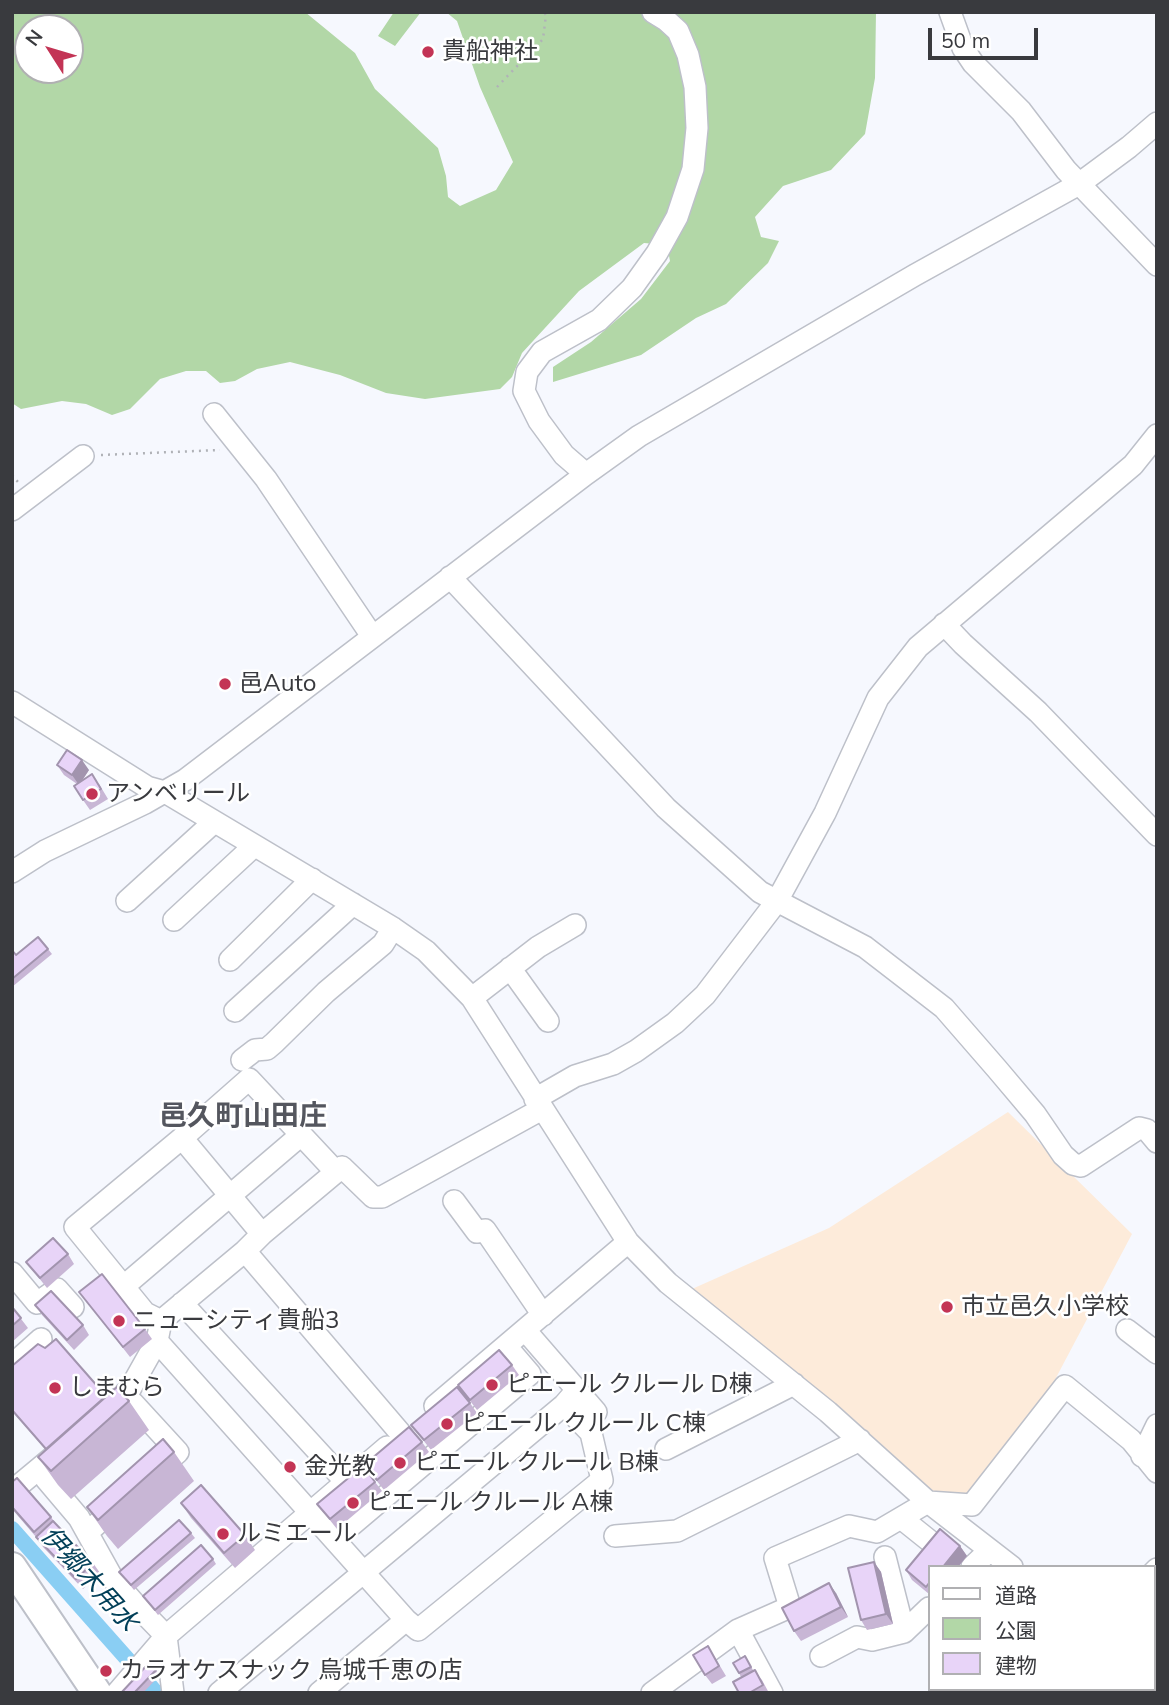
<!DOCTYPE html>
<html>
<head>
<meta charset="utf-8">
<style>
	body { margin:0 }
	#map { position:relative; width:1169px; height:1705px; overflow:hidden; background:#f6f8fe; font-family:Mulish,"Noto Sans JP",sans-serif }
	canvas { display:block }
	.frame { position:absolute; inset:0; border:14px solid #393a3e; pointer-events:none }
	.legend { position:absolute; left:928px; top:1565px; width:228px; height:126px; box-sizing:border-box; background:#fff; border:2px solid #b0b0b2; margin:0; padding:9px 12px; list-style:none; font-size:21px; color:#393a3e }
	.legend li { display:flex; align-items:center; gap:14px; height:35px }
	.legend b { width:35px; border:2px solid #b0b0b2 }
	.north { position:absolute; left:14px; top:14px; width:70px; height:70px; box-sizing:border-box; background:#fff; border:2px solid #b0b0b2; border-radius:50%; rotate:307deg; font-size:19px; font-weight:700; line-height:28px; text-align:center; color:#393a3e }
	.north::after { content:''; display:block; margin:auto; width:24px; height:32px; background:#c33455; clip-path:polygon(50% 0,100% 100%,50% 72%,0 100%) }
	.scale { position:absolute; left:928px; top:28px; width:110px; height:32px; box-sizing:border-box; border:4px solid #393a3e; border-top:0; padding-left:9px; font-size:21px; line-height:24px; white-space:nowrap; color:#393a3e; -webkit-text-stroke:5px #fff; paint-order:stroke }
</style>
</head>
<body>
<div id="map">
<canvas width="1169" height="1705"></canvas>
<div class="frame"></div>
<ul class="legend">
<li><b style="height:9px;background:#fff"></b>道路</li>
<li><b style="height:19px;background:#b2d7a7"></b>公園</li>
<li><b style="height:19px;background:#e8d4f8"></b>建物</li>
</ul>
<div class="north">N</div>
<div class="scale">50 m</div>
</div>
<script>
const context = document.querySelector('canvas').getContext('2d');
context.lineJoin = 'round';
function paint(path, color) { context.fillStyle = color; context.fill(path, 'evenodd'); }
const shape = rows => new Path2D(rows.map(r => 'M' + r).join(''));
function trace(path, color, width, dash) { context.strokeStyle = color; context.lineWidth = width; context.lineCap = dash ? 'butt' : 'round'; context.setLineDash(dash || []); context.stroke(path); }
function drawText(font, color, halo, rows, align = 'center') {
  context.font = font + ' Mulish,"Noto Sans JP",sans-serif'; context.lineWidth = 5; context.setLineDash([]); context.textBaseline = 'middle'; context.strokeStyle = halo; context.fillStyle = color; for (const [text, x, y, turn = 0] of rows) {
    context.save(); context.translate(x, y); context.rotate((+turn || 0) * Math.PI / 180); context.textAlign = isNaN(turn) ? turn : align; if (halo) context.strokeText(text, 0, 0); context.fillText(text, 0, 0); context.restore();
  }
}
const education = shape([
	[1008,1112,1132,1234,1049,1391,968,1494,932,1491,692,1289,829,1228],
	[1157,1578,1157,1687,1153,1684,1153,1582]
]);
const green = shape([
	[12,12,305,12,355,53,375,89,438,148,446,176,448,197,460,206,496,190,513,162,480,87,457,21,446,12,876,12,875,78,865,134,831,170,783,186,755,217,761,237,779,241,768,263,726,304,696,318,641,355,553,382,553,367,591,342,641,299,670,261,667,245,644,243,579,291,522,353,512,377,500,389,425,399,386,393,340,375,290,362,257,369,235,381,220,383,206,371,186,371,160,379,130,409,112,415,86,404,62,401,21,409,12,403],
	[28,28,70,28,70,70,28,70],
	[394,12,421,12,395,46,378,36]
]);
const canal = shape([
	[12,1529,129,1661],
	[145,1680,156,1693]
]);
const path = shape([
	[497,87,543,39,546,15,544,12],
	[101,455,220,450],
	[12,475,18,482]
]);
const minor = shape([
	[950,12,963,48,973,63,1021,111,1066,170,1157,265],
	[214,414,266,479,372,636],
	[586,474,564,455,539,421,524,391,527,372,542,352,599,320,632,288,657,253,677,217,693,169,697,128,695,87,688,55,678,31,666,20,653,12],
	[12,510,83,456],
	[450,577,666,808,760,892,865,947,944,1008,997,1069,1035,1114,1063,1155,1073,1164,1081,1166,1139,1128,1147,1130,1157,1142],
	[944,624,963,644,1038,712,1157,835],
	[12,702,147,787,165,792,393,928,426,951,472,998,628,1242,668,1283,828,1412,928,1502,1012,1567],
	[12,872,45,851,145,803,185,780,586,474,639,436,915,275,1079,184,1129,147,1157,123],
	[127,901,214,822],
	[174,920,254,846],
	[230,960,312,879],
	[510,968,548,1021],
	[472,998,538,947,575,925],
	[235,1011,353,904],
	[242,1060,255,1050,267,1049,274,1043,326,992,383,944,393,928],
	[535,1099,575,1076,613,1064,636,1051,675,1023,705,995,777,901,825,813,878,698,918,647,1133,465,1157,435],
	[182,1138,249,1079,336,1172],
	[454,1201,477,1232,485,1230,543,1315],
	[262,1234,342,1167,373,1197,382,1197,542,1109],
	[12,1273,37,1303,57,1289,73,1307],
	[123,1287,301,1135],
	[182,1303,346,1482],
	[161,1321,145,1313,75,1227,182,1138,262,1234,245,1251],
	[525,1330,596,1412],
	[1127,1330,1157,1353],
	[157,1341,406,1620,319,1693],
	[12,1365,41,1339],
	[435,1406,628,1242],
	[104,1412,130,1389,157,1341,161,1321,245,1251,402,1435],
	[113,1420,133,1403,178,1452,154,1473],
	[666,1449,794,1384],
	[1142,1456,1157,1425],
	[65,1462,46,1479,79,1518,113,1579,134,1603,166,1636,173,1693],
	[12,1491,65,1447],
	[901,1518,936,1546],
	[88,1532,117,1506],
	[615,1536,677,1531,860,1440],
	[335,1539,530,1374,506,1346],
	[885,1557,904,1632],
	[972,1567,990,1550],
	[1153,1573,1157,1569],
	[406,1620,418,1630,602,1480,591,1433,564,1405],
	[738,1630,772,1693],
	[821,1656,857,1637,872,1640,904,1632,929,1608],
	[1151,1689,1156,1693],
	[117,1693,166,1636,387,1447],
	[219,1693,564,1405,577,1390],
	[652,1693,738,1630,790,1607,775,1558,849,1526,877,1532,928,1502,972,1505,1065,1386,1131,1440,1157,1472],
	[993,1693,997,1689],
	[1109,1693,1112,1689]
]);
const major = shape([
	[12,1567,97,1693]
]);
const wall = shape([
	[57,765,89,770,82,781,99,784,108,799,90,810,83,800,77,784,64,775],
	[48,949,52,954,12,987,12,950,16,955],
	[68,1254,74,1264,47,1288,26,1262],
	[79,1292,145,1329,152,1339,130,1357],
	[35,1305,83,1325,89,1335,74,1350,42,1315],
	[12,1307,28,1328,12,1342],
	[512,1365,519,1375,477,1410,458,1385],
	[12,1366,106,1396,129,1401,149,1430,71,1499,58,1485,38,1457,46,1450,12,1411],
	[470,1403,477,1413,431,1450,411,1425],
	[422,1442,429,1452,384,1490,364,1465],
	[174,1452,194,1481,118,1549,107,1536,87,1507],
	[12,1482,51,1517,56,1524,93,1563,100,1573,83,1589,43,1547,36,1537,12,1509],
	[375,1482,382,1491,337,1529,317,1504],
	[181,1503,245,1535,255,1550,235,1568,191,1518],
	[191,1533,195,1538,134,1590,119,1572],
	[960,1546,967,1556,958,1567,929,1567,929,1594,912,1580,906,1570],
	[213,1559,216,1564,158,1615,143,1596],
	[874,1562,881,1572,893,1624,867,1630,861,1620],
	[836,1593,848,1617,801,1641,794,1631],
	[708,1646,726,1676,712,1684,705,1675],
	[745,1656,753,1670,762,1680,769,1693,739,1693,741,1677,739,1673],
	[156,1670,160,1675,143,1693,121,1693]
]);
const shadedWall = shape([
	[82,760,89,770,79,785,72,775],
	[960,1546,967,1556,958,1567,943,1567],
	[874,1562,881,1572,893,1624,886,1614],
	[829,1583,836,1593,848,1617,841,1607]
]);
const building = shape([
	[67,750,82,760,72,775,57,765,67,750],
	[92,774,101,789,83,800,74,786,92,774],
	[38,937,48,949,12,979,12,950,16,955,38,937],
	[53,1238,68,1254,40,1278,26,1262,53,1238],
	[102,1274,145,1329,123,1347,79,1292,102,1274],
	[51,1291,83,1325,67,1340,35,1305,51,1291],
	[12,1307,21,1318,12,1326,12,1307],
	[56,1339,106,1396,46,1449,12,1410,12,1366,38,1344,45,1348,56,1339],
	[499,1350,512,1365,470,1400,458,1385,499,1350],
	[117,1387,129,1401,51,1471,38,1457,117,1387],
	[457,1387,470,1403,424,1440,411,1425,457,1387],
	[409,1427,422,1442,377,1480,364,1465,409,1427],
	[163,1439,174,1452,98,1520,87,1507,163,1439],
	[363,1466,375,1482,330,1519,317,1504,363,1466],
	[17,1478,51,1517,34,1532,12,1507,12,1482,17,1478],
	[201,1485,245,1535,224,1553,181,1503,201,1485],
	[179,1520,191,1533,131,1585,119,1572,179,1520],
	[53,1521,93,1563,76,1579,36,1537,53,1521],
	[940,1529,960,1546,943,1567,929,1567,929,1583,926,1587,906,1570,940,1529],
	[201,1545,213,1559,155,1610,143,1596,201,1545],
	[874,1562,886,1614,861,1620,848,1568,874,1562],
	[829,1583,841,1607,794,1631,782,1608,829,1583],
	[708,1646,719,1666,705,1675,693,1655,708,1646],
	[745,1656,751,1667,739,1673,733,1663,745,1656],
	[149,1663,156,1670,134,1693,121,1693,149,1663],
	[755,1670,763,1685,749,1693,739,1693,733,1682,755,1670]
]);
const markers = [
	[428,52,7,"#c33455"],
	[225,684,7,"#c33455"],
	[92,794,7,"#c33455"],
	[947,1307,7,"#c33455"],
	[119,1321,7,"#c33455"],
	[492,1385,7,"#c33455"],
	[55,1388,7,"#c33455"],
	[447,1424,7,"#c33455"],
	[400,1463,7,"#c33455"],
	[290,1467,7,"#c33455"],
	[353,1503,7,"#c33455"],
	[223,1534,7,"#c33455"],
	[106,1671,7,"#c33455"]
];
const poiNames = [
	["貴船神社",442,52],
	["邑Auto",239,684],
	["アンベリール",106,794],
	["市立邑久小学校",961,1307],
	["ニューシティ貴船3",133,1321],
	["ピエール クルール D棟",506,1385],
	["しまむら",69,1388],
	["ピエール クルール C棟",461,1424],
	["ピエール クルール B棟",414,1463],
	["金光教",304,1467],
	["ピエール クルール A棟",367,1503],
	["ルミエール",237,1534],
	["カラオケスナック 烏城千恵の店",120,1671]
];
const waterNames = [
	["伊郷木用水",89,1579,48]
];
const quarterNames = [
	["邑久町山田庄",243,1117]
];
paint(education, '#fdebda');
paint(green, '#b2d7a7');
trace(canal, '#8acef3', 16);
trace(minor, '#bdc0c9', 24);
trace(major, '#bdc0c9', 32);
trace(path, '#b0b2b7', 2.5, [2, 5]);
trace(minor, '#fff', 21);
trace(major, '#fff', 28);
paint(wall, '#c8b6d5');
paint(shadedWall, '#a294ae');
paint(building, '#e8d4f8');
trace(building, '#a294ae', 2);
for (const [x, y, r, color] of markers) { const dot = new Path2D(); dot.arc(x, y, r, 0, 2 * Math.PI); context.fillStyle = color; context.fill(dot); trace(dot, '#fff', 2.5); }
drawText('24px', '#393a3e', '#fff', poiNames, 'left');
drawText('italic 26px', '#023f58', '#fff', waterNames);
drawText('bold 28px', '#54565e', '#fff', quarterNames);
</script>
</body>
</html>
